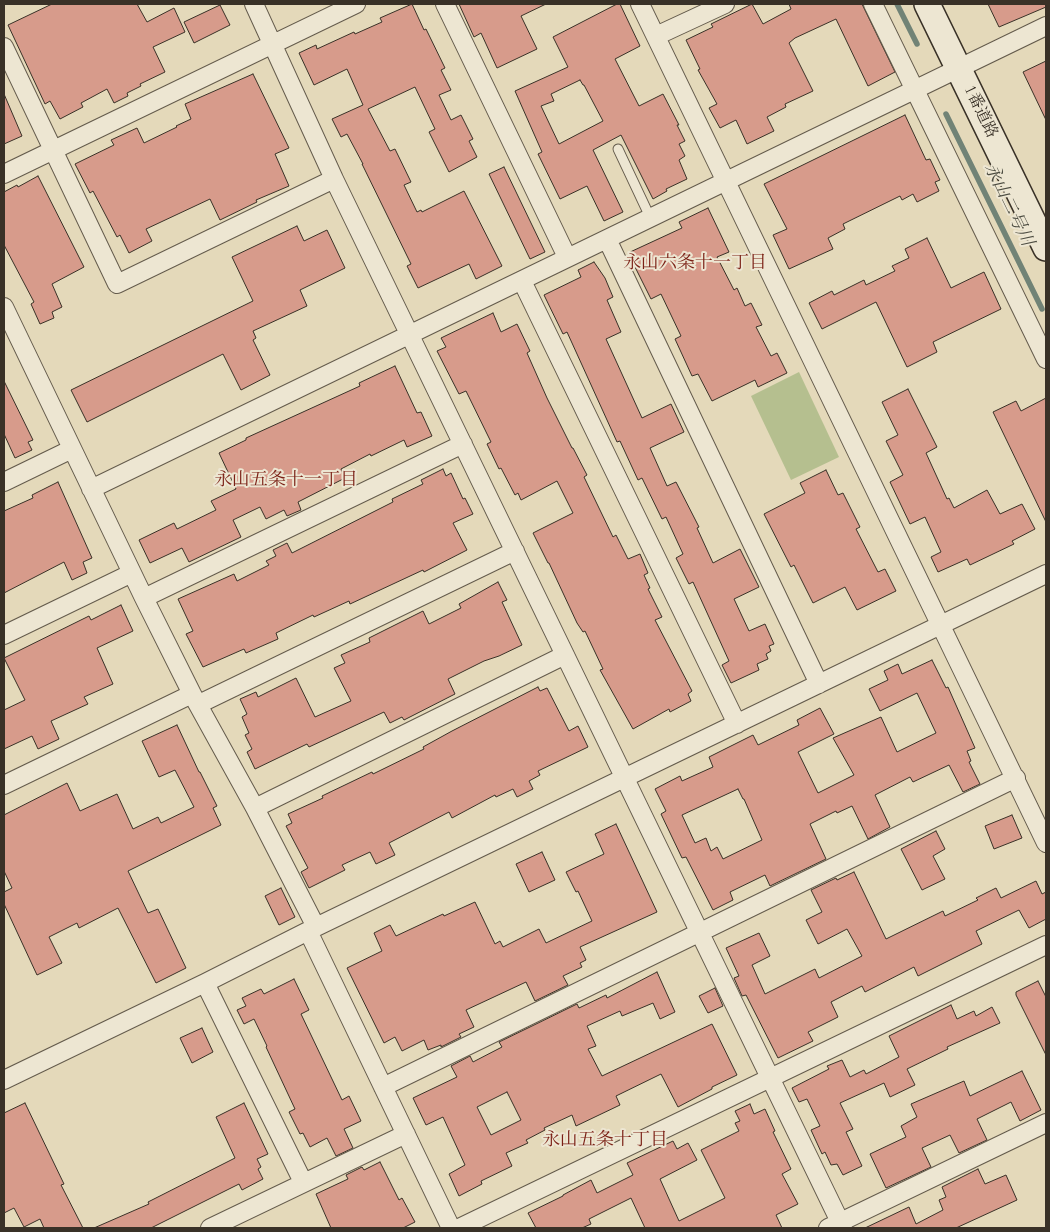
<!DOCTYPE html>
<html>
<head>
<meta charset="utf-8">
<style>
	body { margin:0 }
	#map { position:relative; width:1050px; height:1232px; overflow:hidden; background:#e4d9ba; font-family:Cardo,serif }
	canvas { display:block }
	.frame { position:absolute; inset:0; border:5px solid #393127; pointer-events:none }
</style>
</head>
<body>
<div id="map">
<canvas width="1050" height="1232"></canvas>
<div class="frame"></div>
</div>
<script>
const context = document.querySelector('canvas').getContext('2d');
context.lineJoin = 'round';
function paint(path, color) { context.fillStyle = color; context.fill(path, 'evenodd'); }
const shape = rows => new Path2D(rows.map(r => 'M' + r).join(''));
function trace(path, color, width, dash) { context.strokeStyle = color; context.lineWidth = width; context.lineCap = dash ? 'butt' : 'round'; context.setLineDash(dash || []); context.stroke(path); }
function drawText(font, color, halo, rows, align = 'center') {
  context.font = font + ' Cardo,"Noto Serif JP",serif'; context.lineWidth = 4; context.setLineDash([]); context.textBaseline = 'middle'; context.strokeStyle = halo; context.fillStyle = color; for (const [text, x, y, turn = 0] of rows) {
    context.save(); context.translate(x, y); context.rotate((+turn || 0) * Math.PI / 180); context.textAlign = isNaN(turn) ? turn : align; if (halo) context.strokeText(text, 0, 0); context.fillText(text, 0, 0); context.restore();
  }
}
const green = shape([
	[799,372,839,457,791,480,751,396]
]);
const stream = shape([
	[897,4,917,44],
	[946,114,1042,309]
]);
const building = shape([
	[52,4,137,4,147,22,174,8,185,32,153,47,165,72,140,84,141,86,127,93,128,96,114,103,107,89,81,103,83,107,60,119,50,101,45,104,8,25,52,4],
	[412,4,424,30,426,29,445,68,441,70,451,90,439,95,451,120,461,115,473,139,469,141,477,157,449,172,429,132,435,129,415,87,368,109,390,151,395,149,411,182,404,185,417,212,421,210,422,212,464,191,502,266,476,279,469,264,418,288,407,266,411,264,362,164,363,164,347,134,341,137,332,119,363,105,347,69,314,85,299,53,316,45,317,49,354,32,355,34,382,22,380,18,412,4],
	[459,4,546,4,521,16,537,49,497,68,481,33,474,37,459,4],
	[617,4,620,4,640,46,615,59,639,106,663,94,679,125,677,125,685,141,679,144,685,156,679,160,687,179,666,189,667,191,653,199,621,135,593,150,623,212,604,221,587,186,560,199,538,154,542,152,515,91,568,67,553,37,617,4],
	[580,80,583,85,584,85,603,121,559,144,541,106,554,101,551,94,580,80],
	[752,4,763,24,791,9,789,4,862,4,895,72,868,86,836,19,795,38,789,43,813,91,785,104,786,107,767,117,774,131,747,144,736,120,720,128,709,108,717,104,698,70,700,69,686,40,713,27,711,24,752,4],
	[988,4,1046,4,1046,7,999,27,988,4],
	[220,5,230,25,194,43,184,22,220,5],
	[1046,61,1046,120,1023,72,1046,61],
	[253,74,289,148,275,154,289,186,256,200,257,202,220,220,210,199,146,229,152,241,129,253,120,235,117,237,93,191,90,193,75,164,114,145,111,140,137,128,144,143,177,127,176,126,191,119,185,104,253,74],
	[4,94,22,136,4,144,4,94],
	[905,115,926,160,930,159,940,180,935,182,939,191,917,202,913,194,902,200,900,196,843,224,845,229,828,238,833,249,789,269,773,235,787,229,764,184,905,115],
	[504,167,545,252,530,259,489,174,504,167],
	[38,176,84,267,52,284,62,307,52,312,54,318,40,324,31,304,34,302,4,245,4,192,17,185,18,187,38,176],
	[708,208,729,252,717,257,734,290,737,288,745,306,751,303,762,325,756,327,771,356,777,353,787,373,758,387,755,380,712,401,698,374,692,376,675,339,681,336,661,294,651,299,628,253,682,228,679,222,708,208],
	[297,226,304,241,327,230,345,268,300,290,307,306,253,331,256,338,253,340,270,375,241,390,223,354,87,422,71,390,253,301,232,257,297,226],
	[927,238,951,288,984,272,1001,309,933,342,937,352,907,367,876,302,822,329,809,303,832,291,834,295,864,280,866,285,895,271,892,266,909,258,905,249,927,238],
	[594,262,605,278,613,297,607,300,621,332,606,339,642,418,671,404,684,432,650,448,667,486,676,482,699,527,697,528,713,563,740,549,759,587,734,599,749,631,765,624,774,644,769,646,771,651,766,654,768,659,757,664,759,670,731,683,722,665,729,661,693,582,689,584,676,558,683,554,666,517,662,519,642,478,638,480,620,441,617,442,567,332,563,334,544,295,581,277,578,270,594,262],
	[493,313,501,332,517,324,530,351,527,353,547,398,572,448,573,448,587,475,584,477,613,537,616,535,628,559,640,554,648,573,644,575,650,588,648,589,662,617,655,620,692,691,688,694,691,701,670,712,669,709,633,729,600,670,603,669,585,631,583,632,577,623,549,563,548,563,533,533,573,513,557,481,521,500,518,493,515,495,501,468,499,469,487,444,491,442,466,391,459,394,437,351,446,347,441,338,493,313],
	[395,366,417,413,421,412,432,436,407,447,404,440,371,456,370,454,341,469,345,478,298,502,301,510,287,516,284,510,266,519,260,507,233,520,241,537,189,562,182,548,150,563,139,540,174,523,177,529,216,510,211,501,236,489,219,453,246,440,246,438,360,386,359,383,395,366],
	[4,381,33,440,28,442,32,450,15,458,4,434,4,381],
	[908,389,937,447,926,453,947,499,949,498,954,508,987,490,1000,514,1022,504,1035,529,1012,541,1014,544,970,565,967,559,938,572,931,557,941,552,925,517,910,524,890,482,903,475,886,441,898,435,882,402,908,389],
	[1046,398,1046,522,993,412,1016,401,1021,411,1046,398],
	[443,469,446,476,451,473,463,499,465,498,473,514,453,523,467,550,424,572,423,570,350,604,349,601,314,617,313,615,276,633,278,639,246,653,244,649,203,667,186,634,193,631,178,599,234,574,237,581,269,565,266,561,276,556,273,550,287,543,292,553,393,502,392,499,423,484,421,480,443,469],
	[826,470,838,495,843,493,860,527,856,529,878,572,885,569,896,591,857,610,845,587,813,603,794,565,791,567,764,514,805,493,800,483,826,470],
	[58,482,92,558,83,562,87,573,72,580,64,562,4,593,4,511,33,498,32,495,58,482],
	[498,582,507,600,502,602,522,645,499,656,484,661,448,679,455,694,404,720,402,717,390,723,384,712,309,747,307,744,255,769,247,752,252,749,245,735,249,733,242,717,247,714,240,699,256,692,258,697,296,678,315,717,351,701,334,668,345,663,341,655,370,642,369,638,423,611,429,624,461,608,459,604,498,582],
	[121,605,133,631,97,648,113,684,84,697,88,704,51,721,59,739,38,749,32,736,4,749,4,710,25,700,4,658,89,616,91,620,121,605],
	[932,660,946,688,948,687,975,748,967,751,971,761,969,762,980,784,963,792,949,765,913,782,910,777,875,795,890,827,868,839,852,806,837,813,836,811,810,824,826,859,770,886,765,875,730,892,733,900,713,910,686,857,682,858,661,814,666,811,655,789,680,776,682,781,713,767,709,757,753,735,758,745,799,725,797,720,820,708,834,734,798,752,818,793,854,775,833,738,881,717,897,752,936,733,917,693,880,711,869,689,888,680,884,671,898,664,902,674,932,660],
	[738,789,743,799,744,799,762,840,723,859,717,847,711,851,706,838,695,843,682,815,738,789],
	[538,687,540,691,547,688,569,731,578,726,588,747,538,771,540,775,529,781,533,789,517,797,513,789,496,797,495,795,452,818,449,812,389,843,395,855,376,864,370,852,342,865,345,870,309,888,301,872,308,868,286,826,292,823,288,814,323,798,322,796,372,772,373,774,424,749,423,747,452,731,538,687],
	[177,725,199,772,200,772,217,806,213,808,221,825,128,871,148,913,158,909,186,968,156,983,118,908,79,928,77,923,49,937,62,963,37,975,4,904,4,892,12,888,4,871,4,815,67,783,80,811,117,794,133,829,158,817,161,823,194,807,175,770,159,777,142,741,177,725],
	[1012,815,1022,838,994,849,985,826,1012,815],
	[616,824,657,912,580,947,586,960,580,963,582,967,563,976,568,985,535,1001,526,982,466,1010,474,1027,459,1034,461,1037,441,1047,441,1045,428,1050,424,1040,402,1051,395,1037,384,1043,347,968,382,951,374,933,390,925,396,936,443,914,444,916,475,902,495,944,500,941,503,947,539,929,546,943,592,921,578,891,576,892,566,872,604,854,595,834,616,824],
	[936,831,945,849,933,856,945,879,922,890,901,849,936,831],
	[542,852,555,880,529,892,516,864,542,852],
	[854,872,886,939,943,911,945,916,978,900,976,898,996,888,1001,898,1036,881,1042,894,1046,892,1046,919,1029,928,1019,910,976,931,982,944,918,976,914,967,865,992,862,986,831,1002,838,1017,808,1032,813,1041,778,1058,746,995,742,996,734,978,739,976,726,948,759,933,770,956,752,965,765,994,815,969,819,978,862,956,847,929,818,944,806,920,822,912,811,890,836,878,837,880,854,872],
	[281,888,295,917,279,925,265,896,281,888],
	[657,972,675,1012,660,1019,653,1003,622,1016,620,1011,587,1026,596,1046,588,1049,602,1076,712,1024,737,1075,712,1087,712,1089,678,1107,661,1074,616,1096,620,1105,576,1126,572,1115,544,1128,545,1130,526,1140,528,1143,506,1153,512,1166,481,1181,482,1184,459,1196,449,1174,465,1165,443,1117,426,1125,413,1098,457,1077,451,1066,470,1056,473,1062,502,1047,499,1042,530,1027,577,1004,579,1008,606,995,607,998,657,972],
	[507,1092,521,1120,491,1135,477,1107,507,1092],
	[294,979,309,1010,301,1014,342,1100,349,1096,361,1121,344,1129,353,1148,336,1156,327,1138,310,1147,303,1133,300,1134,289,1112,295,1109,266,1047,267,1046,254,1019,244,1024,237,1010,246,1006,242,998,261,989,264,994,294,979],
	[1038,981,1046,997,1046,1055,1016,995,1016,992,1038,981],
	[715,988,723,1006,708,1013,699,996,715,988],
	[951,1005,957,1019,974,1011,976,1016,992,1007,1000,1023,947,1047,948,1049,907,1069,915,1085,890,1097,884,1083,840,1103,853,1129,846,1132,862,1166,843,1175,837,1164,831,1165,825,1152,822,1154,811,1130,820,1126,807,1099,799,1102,792,1088,829,1069,827,1066,842,1060,850,1077,864,1070,866,1074,899,1057,889,1036,951,1005],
	[202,1028,213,1052,192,1063,180,1038,202,1028],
	[1022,1071,1041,1110,1020,1121,1011,1102,977,1119,987,1140,959,1153,950,1135,922,1148,931,1167,886,1188,870,1154,906,1137,901,1126,917,1117,911,1104,964,1081,970,1096,1022,1071],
	[25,1103,64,1184,61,1185,83,1228,44,1228,40,1219,24,1227,14,1208,4,1213,4,1113,25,1103],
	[244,1103,268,1154,257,1159,261,1167,258,1169,263,1179,242,1190,239,1184,151,1228,94,1228,149,1204,148,1202,235,1158,216,1117,244,1103],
	[750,1104,754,1114,765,1109,775,1131,773,1132,791,1169,782,1174,798,1204,776,1215,782,1228,645,1228,631,1198,589,1219,591,1224,582,1228,536,1228,528,1213,563,1196,563,1195,591,1180,597,1193,633,1175,627,1163,673,1141,677,1149,688,1143,697,1160,660,1179,679,1221,725,1198,701,1150,739,1131,735,1123,740,1121,735,1111,750,1104],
	[380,1162,399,1200,402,1198,415,1222,403,1228,331,1228,316,1194,348,1179,346,1175,362,1167,364,1170,380,1162],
	[978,1169,985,1184,1006,1175,1017,1200,956,1228,865,1228,909,1207,916,1224,943,1210,939,1200,946,1197,942,1187,978,1169]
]);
const lane = shape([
	[618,149,650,217]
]);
const street = shape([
	[254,4,334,179,843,1228],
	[445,4,567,257],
	[640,4,1046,843],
	[873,4,1046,359],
	[656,36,725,4],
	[4,47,117,284,334,179],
	[4,174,356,4],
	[607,239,819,684],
	[522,281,737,724],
	[4,307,144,598,192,694,255,808,316,927],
	[4,482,72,449],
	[91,489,1046,26],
	[144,598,463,444],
	[4,635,132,573],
	[199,704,515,551],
	[4,785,192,694],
	[255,808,565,655],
	[308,931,451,1228],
	[205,983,303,1182],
	[4,1080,205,983,316,927,1046,574],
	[383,1087,1016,778],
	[210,1228,406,1134],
	[459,1228,1046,945],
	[828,1228,1046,1123]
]);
const secondary = shape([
	[927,4,1046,248]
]);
const streetNames = [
	["1番道路",980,112,64]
];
const waterNames = [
	["永山二号川",1008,205,64]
];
const neighbourhoodNames = [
	["永山六条十一丁目",695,264],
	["永山五条十一丁目",286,481],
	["永山五条十丁目",605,1141]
];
paint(green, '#b5bf8f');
trace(stream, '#718376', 5.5);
paint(building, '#d79b8b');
trace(building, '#393127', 1);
trace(lane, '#645b4c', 11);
trace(street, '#645b4c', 20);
trace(secondary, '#393127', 28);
trace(lane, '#ede6d2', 9);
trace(street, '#ede6d2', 18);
trace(secondary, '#ede6d2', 25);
drawText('16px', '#393127', '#ede6d2', streetNames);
drawText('italic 18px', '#4c4c41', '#ede6d2', waterNames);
drawText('18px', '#7a1f14', '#ede6d2', neighbourhoodNames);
</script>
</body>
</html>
